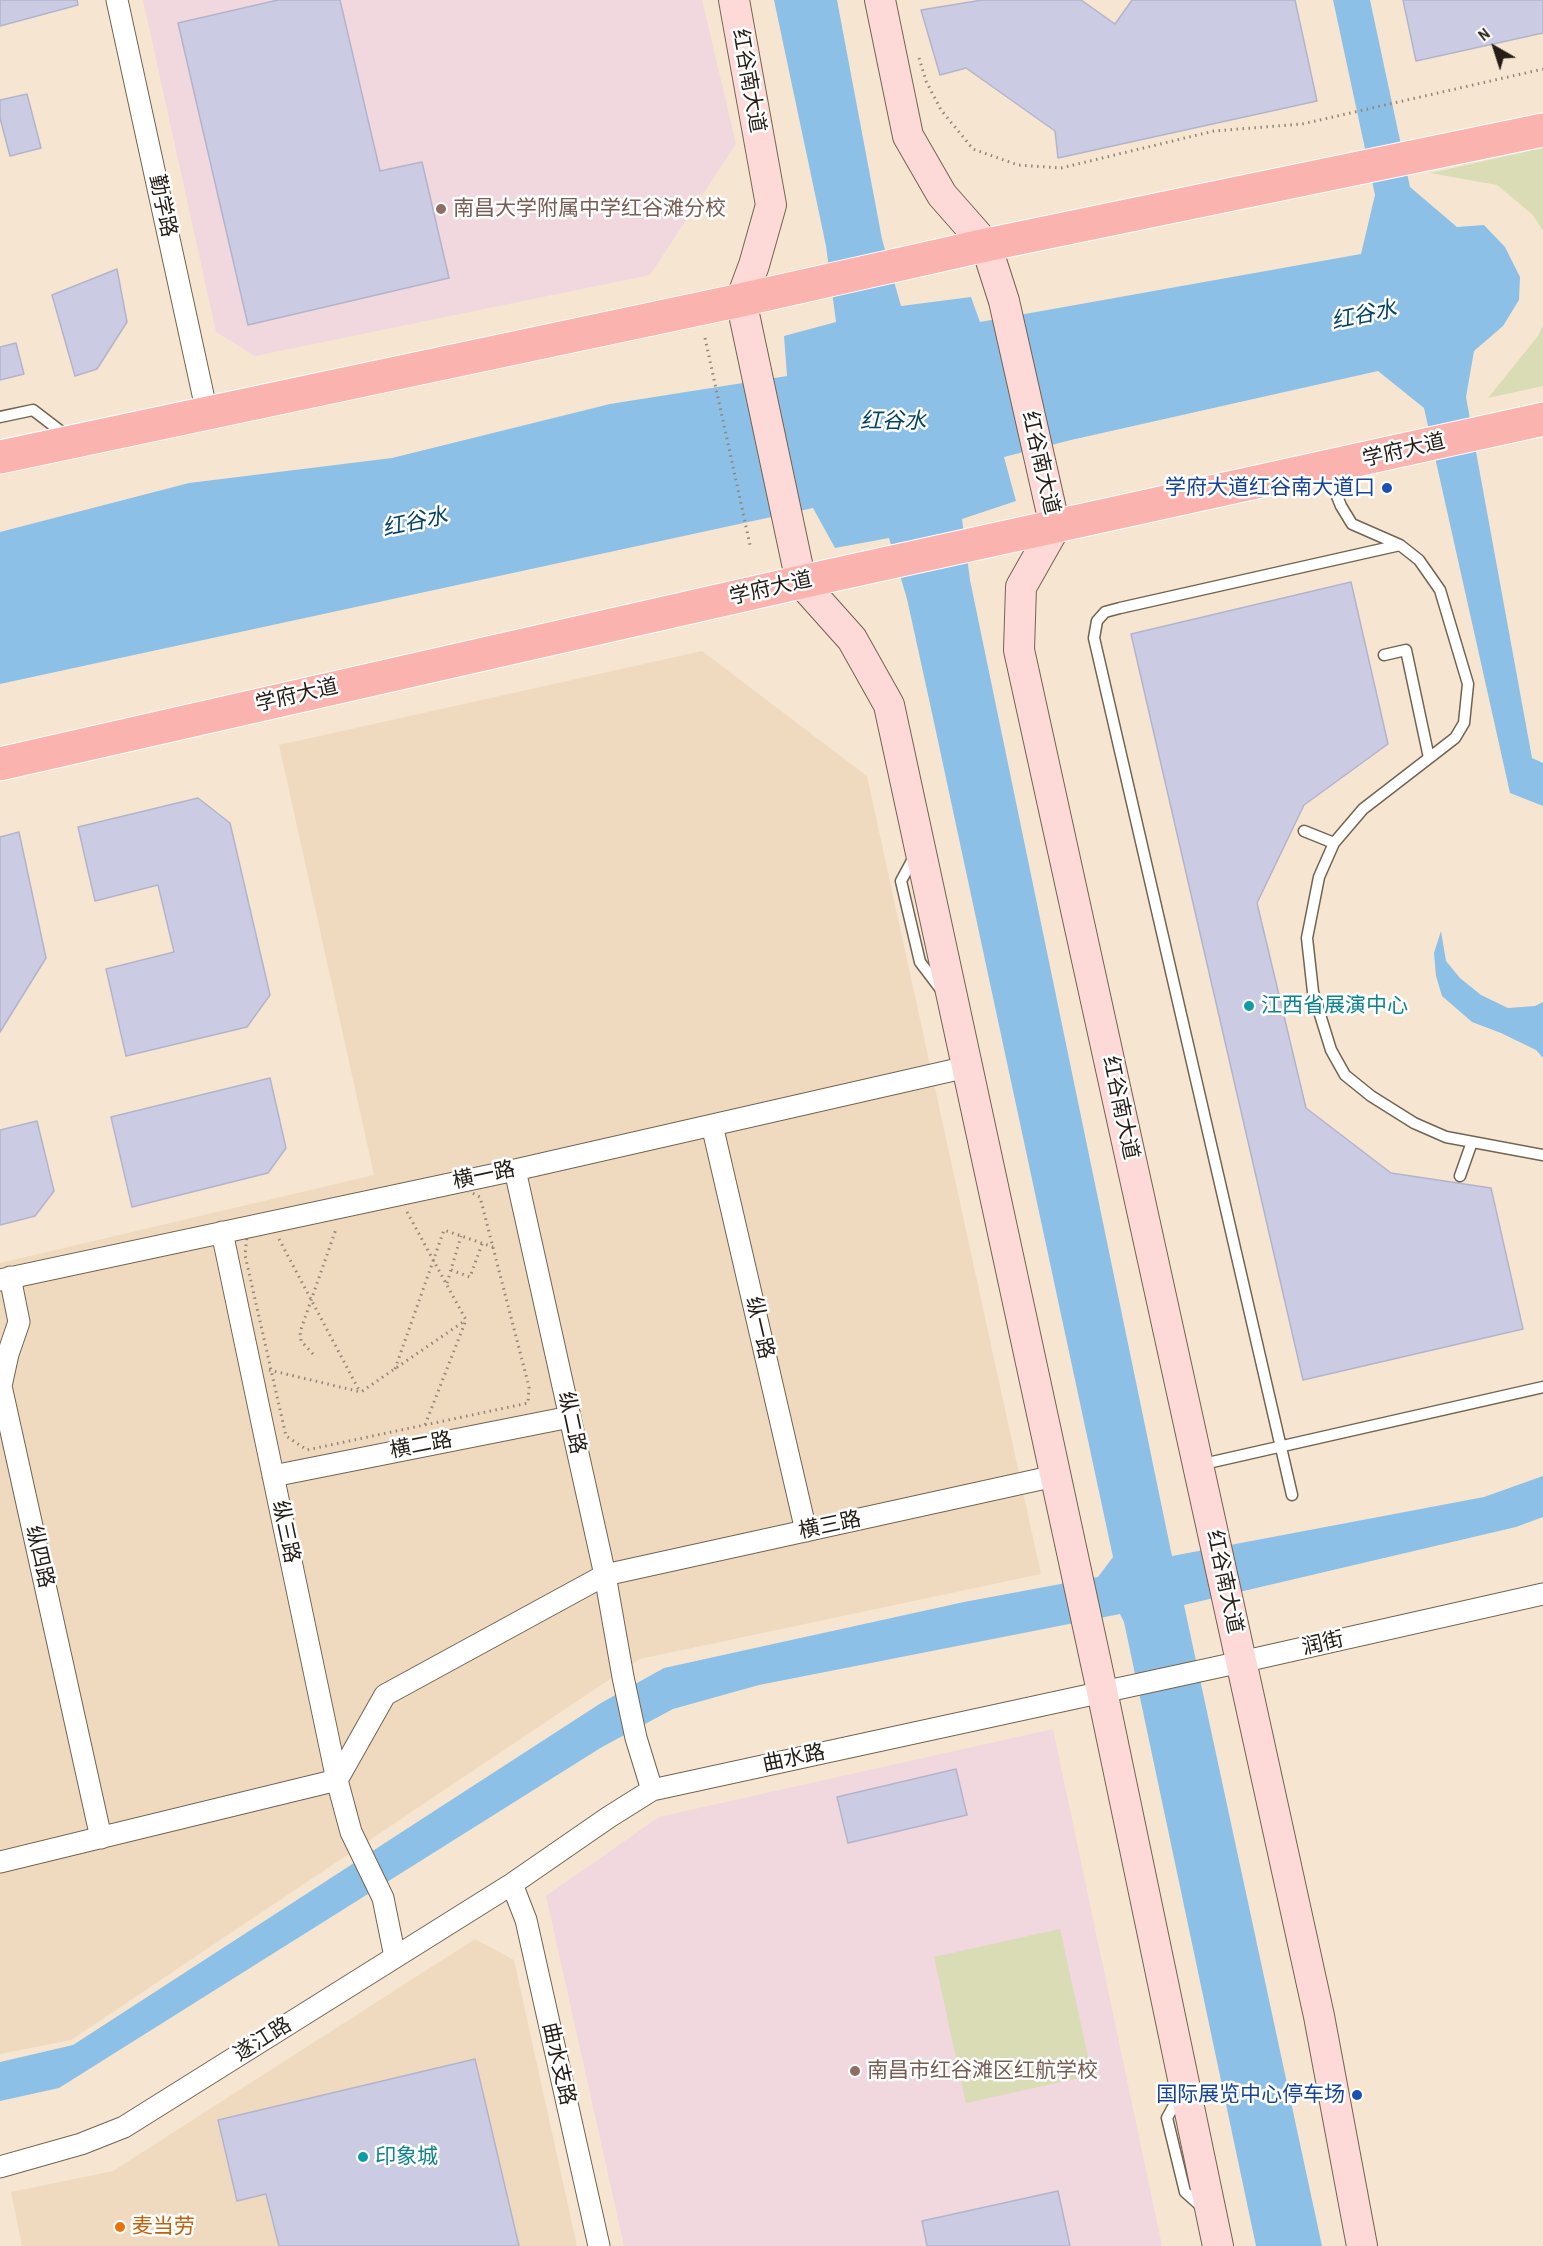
<!DOCTYPE html>
<html>
<head>
<meta charset="utf-8">
<style>
	body { margin:0 }
	#map { position:relative; width:1543px; height:2246px; overflow:hidden; background:#f6e6d1; font-family:"Archivo Narrow",sans-serif }
	canvas { display:block }
	.north { position:absolute; left:1465px; top:18px; width:60px; height:60px; -webkit-text-stroke:4px #fff; paint-order:stroke; rotate:321deg; font-size:16px; font-weight:700; line-height:24px; text-align:center; color:#241e17 }
	.north::after { content:''; display:block; margin:auto; width:21px; height:27px; background:#241e17; clip-path:polygon(50% 0,100% 100%,50% 72%,0 100%) }
</style>
</head>
<body>
<div id="map">
<canvas width="1543" height="2246"></canvas>
<div class="north">N</div>
</div>
<script>
const context = document.querySelector('canvas').getContext('2d');
context.lineJoin = 'round';
function paint(path, color) { context.fillStyle = color; context.fill(path, 'evenodd'); }
const shape = rows => new Path2D(rows.map(r => 'M' + r).join(''));
function trace(path, color, width, dash) { context.strokeStyle = color; context.lineWidth = width; context.lineCap = dash ? 'butt' : 'round'; context.setLineDash(dash || []); context.stroke(path); }
function drawText(font, color, halo, rows, align = 'center') {
  context.font = font + ' "Archivo Narrow","Noto Sans SC",sans-serif'; context.lineWidth = 5; context.setLineDash([]); context.textBaseline = 'middle'; context.strokeStyle = halo; context.fillStyle = color; for (const [text, x, y, turn = 0] of rows) {
    context.save(); context.translate(x, y); context.rotate((+turn || 0) * Math.PI / 180); context.textAlign = isNaN(turn) ? turn : align; if (halo) context.strokeText(text, 0, 0); context.fillText(text, 0, 0); context.restore();
  }
}
const built = shape([
	[702,651,867,776,1041,1574,640,1659,71,2040,0,2054,0,1263,374,1175,279,745],
	[475,1939,514,1960,577,2246,22,2246,11,2192,113,2171]
]);
const education = shape([
	[143,0,702,0,736,144,650,275,255,356,216,332],
	[1053,1729,1162,2246,624,2246,546,1896,659,1817]
]);
const green = shape([
	[1543,148,1543,231,1533,215,1497,185,1430,173],
	[1543,325,1543,386,1488,398,1538,336],
	[1060,1929,1092,2075,966,2103,934,1957]
]);
const water = shape([
	[774,0,837,0,882,239,901,306,971,297,980,322,1361,254,1375,195,1333,0,1370,0,1410,187,1457,227,1484,225,1505,247,1520,277,1519,300,1503,326,1474,351,1466,397,1532,758,1543,763,1543,806,1510,793,1424,408,1378,371,1071,440,1004,457,1016,501,962,519,970,580,1172,1556,1484,1497,1543,1476,1543,1517,1516,1527,1184,1605,1322,2246,1256,2246,1124,1622,1120,1614,759,1685,673,1709,602,1747,59,2088,0,2101,0,2062,73,2045,601,1703,664,1668,964,1602,1098,1577,1113,1557,932,713,907,599,889,538,835,548,813,508,0,684,0,532,189,483,392,458,610,404,787,376,784,336,836,322,826,246],
	[1441,931,1446,961,1460,978,1481,995,1508,1008,1535,1006,1543,1002,1543,1058,1536,1050,1501,1033,1472,1022,1442,996,1436,976,1434,953]
]);
const building = shape([
	[0,0,77,0,78,5,0,26,0,0],
	[278,0,340,0,380,171,422,162,449,278,248,325,178,23,278,0],
	[982,0,1081,0,1115,24,1132,0,1295,0,1317,101,1058,158,1055,131,966,68,940,75,921,10,982,0],
	[1403,0,1543,0,1543,33,1416,61,1403,0],
	[27,94,41,148,10,156,0,118,0,100,27,94],
	[117,269,127,322,97,369,75,376,52,295,117,269],
	[16,343,24,374,0,380,0,347,16,343],
	[1351,582,1388,744,1304,805,1257,903,1306,1108,1391,1173,1491,1188,1523,1329,1303,1380,1131,634,1351,582],
	[198,798,230,823,270,995,247,1027,126,1056,106,969,174,952,158,885,95,901,78,827,198,798],
	[19,832,46,958,0,1032,0,837,19,832],
	[270,1078,286,1148,268,1173,132,1207,111,1117,270,1078],
	[37,1121,54,1191,35,1216,0,1225,0,1130,37,1121],
	[956,1769,967,1815,848,1843,837,1797,956,1769],
	[475,2059,519,2246,279,2246,266,2194,237,2201,218,2120,475,2059],
	[1058,2191,1070,2246,927,2246,922,2221,1058,2191]
]);
const path = shape([
	[919,58,926,81,941,110,973,149,1018,165,1061,168,1214,131,1302,124,1543,69],
	[705,338,750,545],
	[457,1185,480,1197,529,1387,528,1403,307,1450,286,1436,245,1255,247,1236,252,1231,272,1226,457,1185],
	[407,1212,466,1320,425,1425],
	[279,1239,360,1392],
	[451,1270,470,1277,482,1244],
	[447,1283,461,1236],
	[313,1354,301,1341,300,1332,336,1229],
	[395,1369,444,1230,493,1247],
	[269,1370,361,1392,466,1320]
]);
const service = shape([
	[0,417,33,410,67,436],
	[1326,469,1341,506,1352,524,1400,545,1419,560,1440,590,1468,684,1464,723,1455,738,1363,809,1334,843,1319,877,1307,938,1313,992,1331,1050,1345,1075,1371,1096,1414,1123,1446,1137,1543,1155],
	[1384,655,1406,650,1429,758],
	[1304,831,1334,843],
	[915,855,901,881,920,962,942,991],
	[1460,1176,1472,1142],
	[1199,1465,1543,1387],
	[1292,1495,1094,638,1097,621,1105,612,1120,608,1400,545],
	[1180,2094,1167,2118,1185,2192,1204,2209]
]);
const minor = shape([
	[117,0,207,413],
	[712,1125,806,1531],
	[515,1170,605,1575,623,1677,636,1738,652,1790],
	[222,1232,337,1780,351,1832,383,1898,395,1957],
	[10,1277,19,1322,8,1354,1,1386,101,1838],
	[0,1280,515,1170,967,1067],
	[273,1476,570,1417],
	[0,1862,337,1780,385,1695,605,1575,1055,1476],
	[512,1884,526,1920,599,2246],
	[0,2167,81,2144,124,2127,512,1884,609,1817,652,1790,1241,1662,1543,1594]
]);
const secondary = shape([
	[734,0,771,205,754,265,741,300,801,582,852,639,889,705,1102,1691,1218,2246],
	[880,0,908,136,942,195,986,245,1004,301,1055,527,1021,587,1019,650,1319,2016,1362,2246]
]);
const primary = shape([
	[0,457,741,300,986,245,1543,130],
	[0,764,801,582,1543,419]
]);
const markers = [
	[441,209,6,"#8d6e63"],
	[1387,488,6,"#1a4fb4"],
	[1249,1006,6,"#0f9aa8"],
	[855,2071,6,"#8d6e63"],
	[1357,2095,6,"#1a4fb4"],
	[363,2157,6,"#0f9aa8"],
	[120,2227,6,"#e8710a"]
];
const streetNames = [
	["红谷南大道",748,81,80],
	["勤学路",162,206,78],
	["学府大道",1404,451,-13],
	["红谷南大道",1040,463,77],
	["学府大道",771,589,-13],
	["学府大道",297,696,-13],
	["红谷南大道",1120,1108,78],
	["横一路",484,1176,-12],
	["纵一路",759,1328,77],
	["纵二路",571,1423,78],
	["横二路",421,1446,-11],
	["横三路",830,1526,-12],
	["纵三路",285,1532,78],
	["纵四路",39,1557,77],
	["红谷南大道",1224,1582,78],
	["润街",1323,1644,-13],
	["曲水路",794,1759,-12],
	["遂江路",263,2040,-32],
	["曲水支路",558,2064,77]
];
const educationNames = [
	["南昌大学附属中学红谷滩分校",453,209],
	["南昌市红谷滩区红航学校",867,2071]
];
const transitNames = [
	["学府大道红谷南大道口",1375,488],
	["国际展览中心停车场",1345,2095]
];
const cultureNames = [
	["江西省展演中心",1261,1006],
	["印象城",375,2157]
];
const foodNames = [
	["麦当劳",132,2227]
];
const waterNames = [
	["红谷水",1364,316,-12],
	["红谷水",893,422],
	["红谷水",415,523,-12]
];
paint(built, '#efdabf');
paint(education, '#f1d7de');
paint(green, '#d9dcb5');
paint(water, '#8dc0e6');
paint(building, '#cbcce4');
trace(building, '#b3b4cb', 1.5);
trace(service, '#726452', 13);
trace(minor, '#726452', 23);
trace(secondary, '#726452', 32);
trace(primary, '#fff', 35);
trace(path, '#918678', 3, [1.5, 4.5]);
trace(service, '#fff', 10);
trace(minor, '#fff', 21);
trace(secondary, '#fdd9d7', 30);
trace(primary, '#fab3af', 33);
for (const [x, y, r, color] of markers) { const dot = new Path2D(); dot.arc(x, y, r, 0, 2 * Math.PI); context.fillStyle = color; context.fill(dot); trace(dot, '#fff', 2); }
drawText('21px', '#241e17', '#fff', streetNames);
drawText('21px', '#785e54', '#fff', educationNames, 'left');
drawText('21px', '#164399', '#fff', transitNames, 'right');
drawText('21px', '#0d838f', '#fff', cultureNames, 'left');
drawText('21px', '#c56008', '#fff', foodNames, 'left');
drawText('italic 22px', '#034367', '#fff', waterNames);
</script>
</body>
</html>
